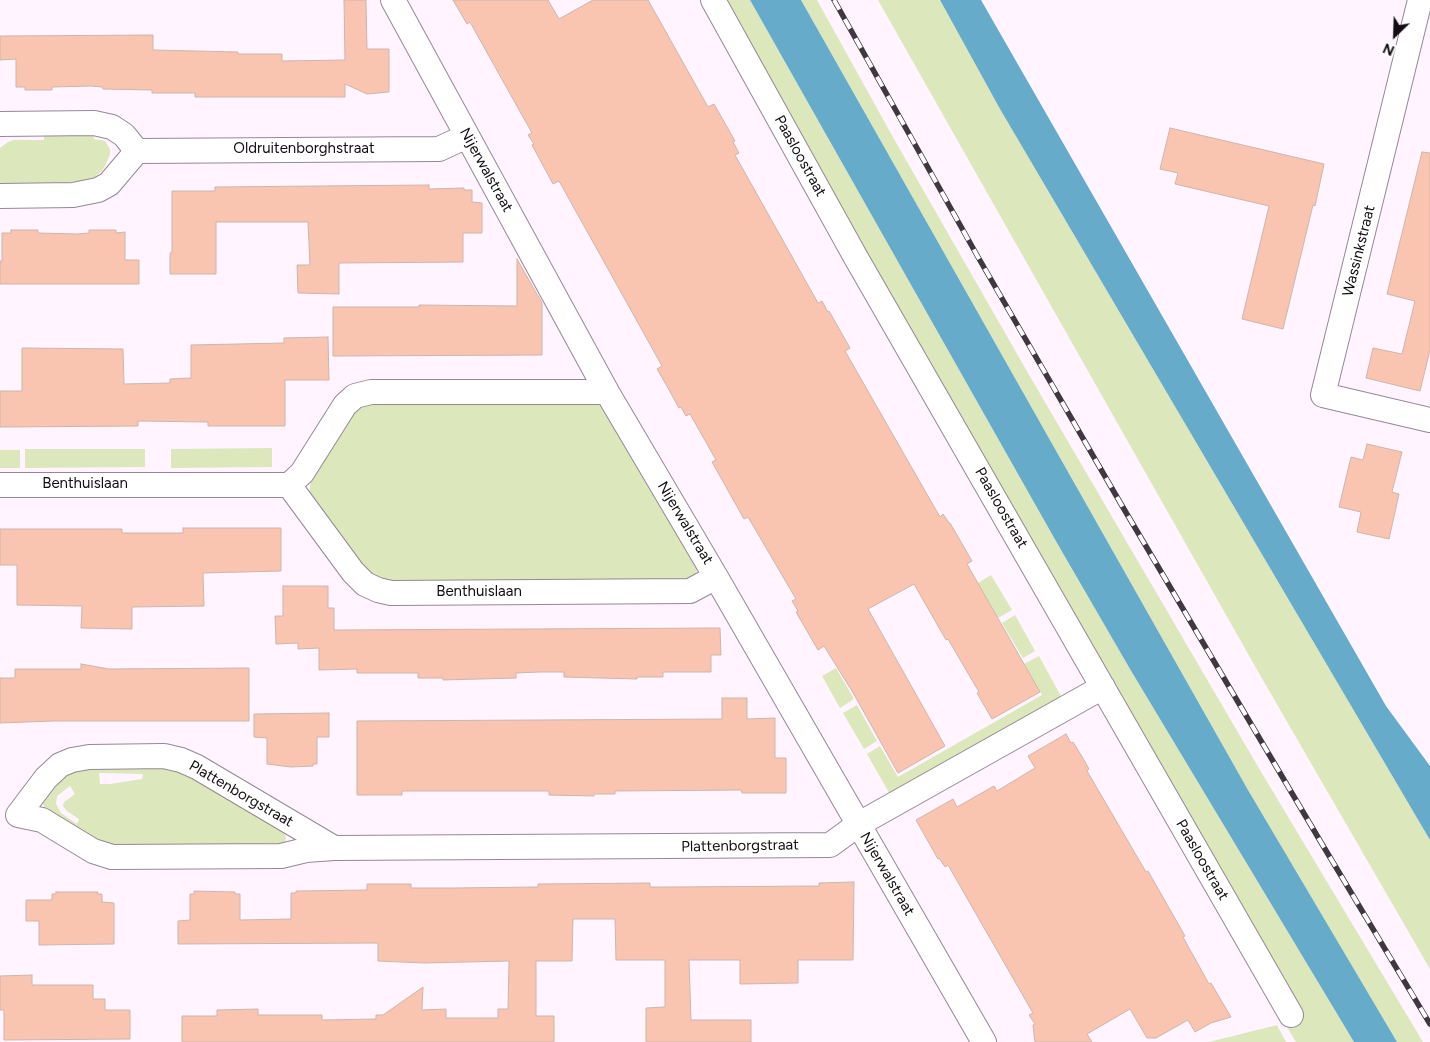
<!DOCTYPE html>
<html>
<head>
<meta charset="utf-8">
<style>
	body { margin:0 }
	#map { position:relative; width:1430px; height:1042px; overflow:hidden; background:#fff4ff; font-family:Figtree,sans-serif }
	canvas { display:block }
	.north { position:absolute; left:1370px; top:10px; width:50px; height:50px; -webkit-text-stroke:4px #fff; paint-order:stroke; rotate:204deg; font-size:14px; font-weight:700; line-height:20px; text-align:center; color:#120d12 }
	.north::after { content:''; display:block; margin:auto; width:18px; height:22px; background:#120d12; clip-path:polygon(50% 0,100% 100%,50% 72%,0 100%) }
</style>
</head>
<body>
<div id="map">
<canvas width="1430" height="1042"></canvas>
<div class="north">N</div>
</div>
<script>
const context = document.querySelector('canvas').getContext('2d');
context.lineJoin = 'round';
function paint(path, color) { context.fillStyle = color; context.fill(path, 'evenodd'); }
const shape = rows => new Path2D(rows.map(r => 'M' + r).join(''));
function trace(path, color, width, dash) { context.strokeStyle = color; context.lineWidth = width; context.lineCap = dash ? 'butt' : 'round'; context.setLineDash(dash || []); context.stroke(path); }
function drawText(font, color, halo, rows, align = 'center') {
  context.font = font + ' Figtree,sans-serif'; context.lineWidth = 4; context.setLineDash([]); context.textBaseline = 'middle'; context.strokeStyle = halo; context.fillStyle = color; for (const [text, x, y, turn = 0] of rows) {
    context.save(); context.translate(x, y); context.rotate((+turn || 0) * Math.PI / 180); context.textAlign = isNaN(turn) ? turn : align; if (halo) context.strokeText(text, 0, 0); context.fillText(text, 0, 0); context.restore();
  }
}
const green = shape([
	[723,0,750,0,1057,543,1130,669,1354,1042,1296,1042,1287,1027,1303,1018,875,271],
	[801,0,817,0,894,139,1028,373,1257,765,1423,1042,1397,1042,1386,1024,1248,790],
	[878,0,940,0,1000,109,1430,840,1430,969,1260,675],
	[93,133,94,139,105,141,110,149,110,155,103,170,91,180,69,182,68,187,0,187,0,148,8,142,14,140,44,140,44,134],
	[599,401,698,567,696,574,692,580,378,581,373,579,309,493,311,480,354,409,363,403],
	[272,448,272,467,171,468,171,449],
	[25,449,145,449,145,467,25,468],
	[0,450,20,450,20,468,0,468],
	[991,575,1012,610,998,618,978,583],
	[1015,615,1035,651,1023,658,1002,623],
	[1039,656,1062,698,891,796,867,754,880,746,898,777,1042,695,1024,664],
	[836,668,854,699,840,708,822,676],
	[857,705,877,741,864,749,843,713],
	[172,765,282,830,286,837,285,843,282,846,102,845,47,811,42,803,59,779,79,767],
	[99,773,143,774,142,779,110,784,100,784],
	[70,786,75,794,64,802,63,806,67,811,79,819,77,824,61,813,56,804,57,796],
	[1277,1025,1286,1042,1209,1042]
]);
const water = shape([
	[750,0,801,0,1248,790,1397,1042,1354,1042,1130,669,1057,543],
	[940,0,981,0,1386,706,1430,766,1430,840,1000,109]
]);
const building = shape([
	[344,0,366,0,367,49,389,49,389,92,367,94,345,84,345,97,195,97,195,93,152,93,152,90,103,89,102,87,91,86,52,87,52,90,25,90,25,87,16,87,16,59,0,60,0,36,153,35,153,50,238,52,238,54,282,54,282,61,345,60,344,0],
	[453,0,548,0,559,19,593,0,648,0,708,107,714,104,735,141,733,142,739,153,735,155,818,303,822,301,828,312,829,311,850,348,845,351,940,517,943,514,949,523,950,523,972,561,967,564,1040,692,992,719,977,693,979,692,948,639,946,640,914,584,868,609,945,746,898,773,852,691,824,646,818,650,796,612,798,611,792,601,796,599,748,517,744,519,712,462,716,460,690,414,686,416,681,407,679,408,668,388,657,369,662,366,559,181,553,184,532,145,534,144,528,135,532,133,485,49,470,22,467,24,453,0],
	[1170,128,1324,164,1315,206,1313,205,1283,329,1242,319,1269,206,1175,184,1178,173,1160,169,1170,128],
	[1422,152,1430,153,1430,350,1420,391,1366,378,1373,348,1402,354,1415,301,1387,294,1422,152],
	[429,185,429,189,464,188,464,190,472,190,472,202,482,203,482,233,463,233,463,262,339,263,339,294,298,293,297,265,310,265,308,222,216,222,216,274,170,274,170,253,172,252,172,191,215,191,215,187,429,185],
	[11,230,38,230,38,233,77,234,89,233,89,230,116,230,116,233,125,232,125,260,139,260,139,284,0,284,0,261,2,261,2,233,11,233,11,230],
	[517,259,542,303,542,355,333,356,333,307,419,307,419,305,517,306,517,259],
	[328,337,329,380,285,380,285,426,208,426,208,422,138,421,138,426,0,427,0,391,22,391,22,348,123,349,124,384,170,383,170,379,191,378,191,345,284,343,284,338,328,337],
	[1367,444,1402,452,1392,492,1399,494,1389,539,1357,532,1361,512,1339,507,1351,457,1363,460,1367,444],
	[183,528,281,528,281,571,203,573,204,606,132,607,132,629,81,628,82,606,17,605,17,565,0,565,0,529,122,529,122,533,183,533,183,528],
	[283,586,328,586,328,608,334,608,334,630,720,628,721,655,711,655,711,672,663,672,663,677,637,677,637,679,564,677,564,672,540,672,516,673,516,678,443,680,443,678,418,678,418,673,357,673,357,669,319,670,319,648,298,649,298,643,276,644,275,616,283,616,283,586],
	[81,664,109,669,249,668,249,721,53,721,0,723,0,678,15,678,15,669,81,669,81,664],
	[722,698,747,698,747,719,775,718,775,758,786,758,786,793,742,793,741,790,615,791,615,794,594,794,594,796,549,795,549,791,402,791,402,795,357,795,357,721,722,719,722,698],
	[329,713,329,737,317,737,317,764,313,764,313,766,291,767,267,764,267,738,254,737,254,714,329,713],
	[1066,734,1071,743,1073,742,1084,760,1089,769,1087,771,1146,872,1148,871,1185,936,1183,937,1209,984,1211,983,1231,1017,1211,1023,1195,1032,1188,1020,1156,1038,1147,1038,1130,1009,1087,1034,1092,1042,1035,1042,1033,1025,1035,1024,1029,1015,1033,1013,948,865,945,867,939,858,938,859,916,820,953,799,957,807,994,786,997,791,1035,768,1028,756,1066,734],
	[854,882,853,960,798,960,798,983,740,984,740,960,689,960,691,1020,751,1020,751,1042,646,1042,646,1008,665,1007,665,960,616,960,615,919,573,919,572,961,536,961,536,1016,554,1016,554,1042,182,1042,182,1016,217,1016,217,1010,258,1009,258,1015,322,1015,322,1020,376,1019,376,1015,383,1015,423,987,422,1010,446,1009,446,1018,498,1018,498,1009,508,1009,509,961,424,963,378,961,378,943,178,944,178,921,190,920,190,894,194,894,194,891,235,892,235,894,240,894,240,920,291,919,291,893,296,893,296,891,367,890,367,884,411,884,411,888,453,888,538,887,538,884,650,883,650,887,670,887,819,886,819,883,854,882],
	[56,892,98,892,97,894,102,894,102,902,114,903,114,944,39,945,39,921,26,921,26,900,52,900,52,894,56,894,56,892],
	[32,975,32,985,93,985,93,999,105,999,105,1010,130,1010,130,1039,4,1040,4,1010,0,1010,0,976,32,975]
]);
const street = shape([
	[393,0,607,392,716,577,984,1042],
	[713,0,855,256,1291,1015],
	[1420,0,1323,395,1430,420],
	[0,124,94,123,112,127,124,135,137,151,109,184,98,190,73,195,0,196],
	[137,151,439,149,467,136],
	[0,485,289,485,302,473,345,405,355,396,371,392,607,392],
	[289,485,353,572,365,584,378,590,391,593,690,591,716,577],
	[334,848,197,767,181,760,164,756,89,757,72,760,60,765,46,778,18,815,42,820,93,851,112,857,281,856,306,850,334,848,830,845,859,824,1103,687]
]);
const rail = shape([
	[834,0,978,257,1121,504,1322,844,1430,1024]
]);
const streetNames = [
	["Oldruitenborghstraat",304,149],
	["Paasloostraat",800,156,61],
	["Nijerwalstraat",486,170,61],
	["Wassinkstraat",1359,251,-76],
	["Benthuislaan",85,484],
	["Paasloostraat",1001,508,60],
	["Nijerwalstraat",685,523,59],
	["Benthuislaan",479,592],
	["Plattenborgstraat",241,794,30],
	["Plattenborgstraat",740,846,-1],
	["Paasloostraat",1202,860,60],
	["Nijerwalstraat",887,874,60]
];
paint(green, '#dce7bb');
paint(water, '#66abc9');
paint(building, '#f9c5b0');
trace(building, '#ccb5ac', 1);
trace(street, '#968797', 26);
trace(street, '#fff', 24);
trace(rail, '#3f393f', 5.5);
trace(rail, '#fff', 4, [11]);
drawText('15px', '#120d12', '#fff', streetNames);
</script>
</body>
</html>
